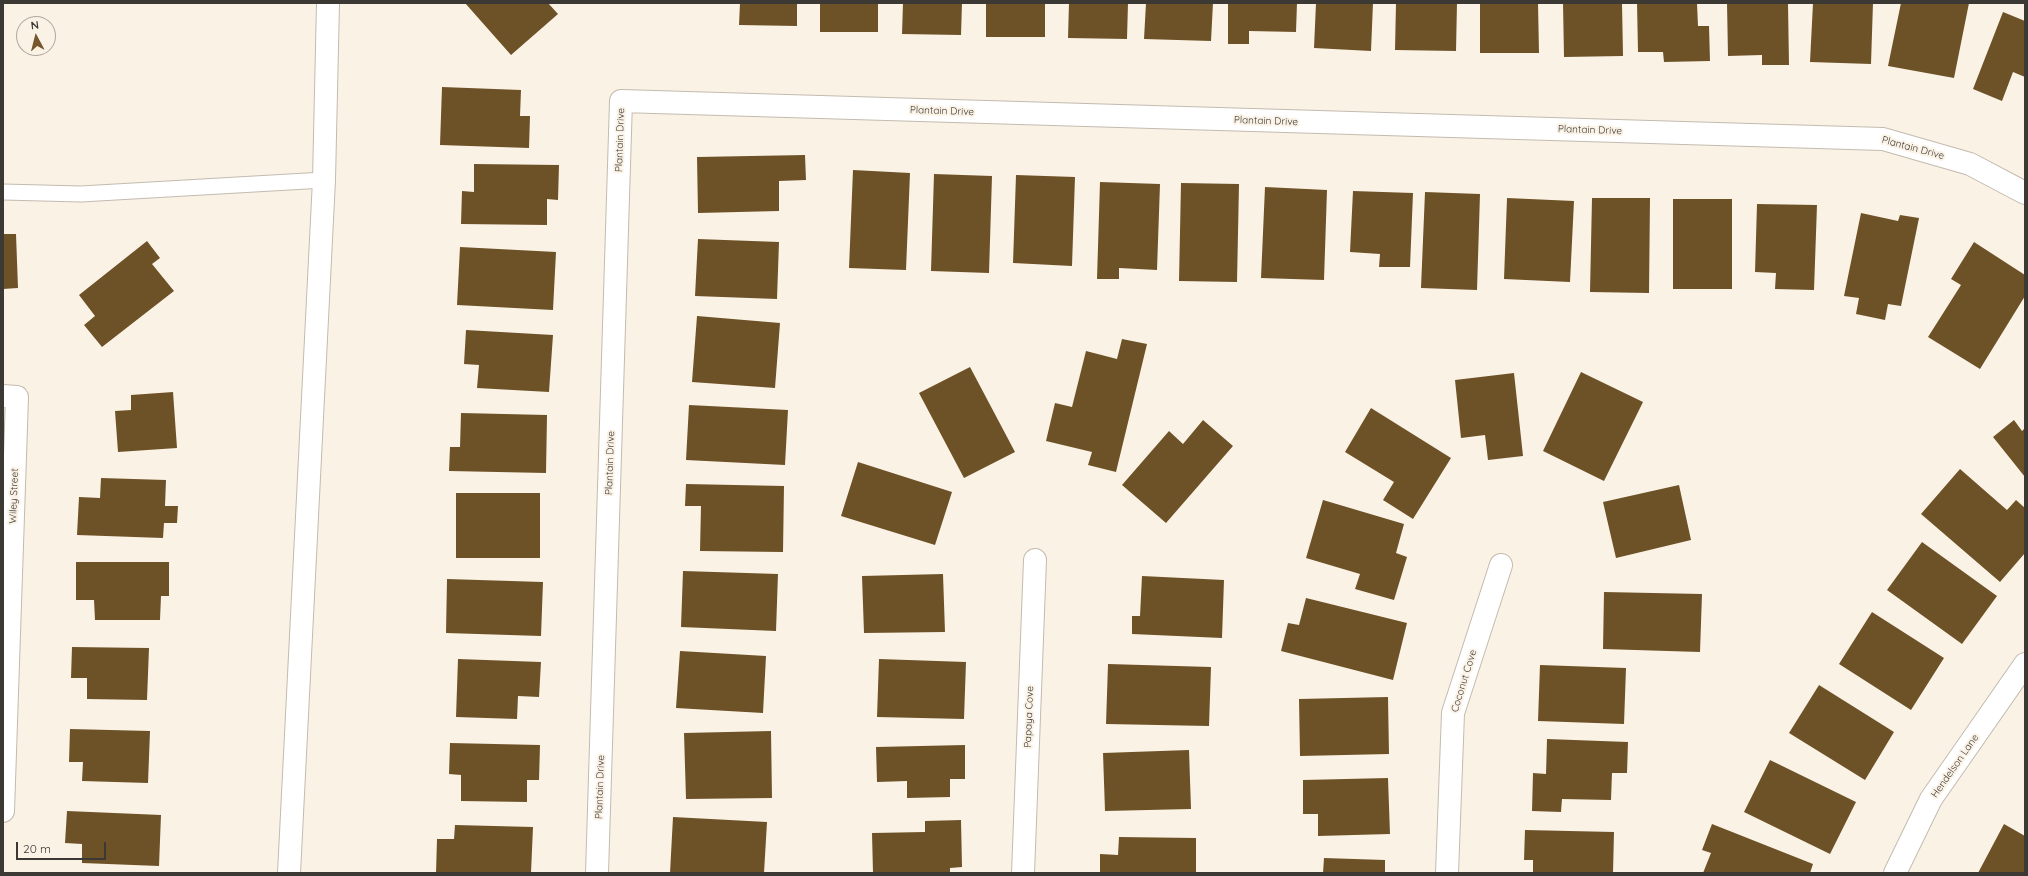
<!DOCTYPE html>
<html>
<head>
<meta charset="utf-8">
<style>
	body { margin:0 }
	#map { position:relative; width:2028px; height:876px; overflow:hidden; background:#fbf2e6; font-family:Quicksand,sans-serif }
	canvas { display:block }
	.frame { position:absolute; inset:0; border:4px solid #3c3934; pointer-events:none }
	.north { position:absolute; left:16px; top:16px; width:40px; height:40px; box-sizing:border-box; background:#fbf2e6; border:1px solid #afa89f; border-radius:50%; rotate:353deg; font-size:11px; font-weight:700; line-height:16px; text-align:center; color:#3c3934 }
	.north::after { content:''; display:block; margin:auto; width:14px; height:18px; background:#76582c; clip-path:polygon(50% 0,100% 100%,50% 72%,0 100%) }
	.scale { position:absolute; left:16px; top:842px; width:90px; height:18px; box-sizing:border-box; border:2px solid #3c3934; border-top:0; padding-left:5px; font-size:12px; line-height:14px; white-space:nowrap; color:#3c3934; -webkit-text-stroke:3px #fbf2e6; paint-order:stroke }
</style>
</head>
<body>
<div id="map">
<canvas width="2028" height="876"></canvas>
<div class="frame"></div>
<div class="north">N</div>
<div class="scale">20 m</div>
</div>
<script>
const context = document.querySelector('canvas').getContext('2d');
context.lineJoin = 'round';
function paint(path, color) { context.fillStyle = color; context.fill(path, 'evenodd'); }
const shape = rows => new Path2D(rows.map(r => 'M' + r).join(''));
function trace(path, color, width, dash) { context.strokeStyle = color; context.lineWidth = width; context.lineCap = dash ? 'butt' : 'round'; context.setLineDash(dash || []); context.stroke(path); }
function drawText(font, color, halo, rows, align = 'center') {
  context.font = font + ' Quicksand,sans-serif'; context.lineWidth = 4; context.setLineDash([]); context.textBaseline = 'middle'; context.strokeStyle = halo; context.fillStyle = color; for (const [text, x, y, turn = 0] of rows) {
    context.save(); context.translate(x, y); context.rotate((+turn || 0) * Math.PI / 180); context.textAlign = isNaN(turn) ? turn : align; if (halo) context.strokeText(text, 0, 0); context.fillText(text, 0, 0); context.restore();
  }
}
const building = shape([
	[465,3,548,3,558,14,511,55],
	[740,3,797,3,797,26,739,25],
	[820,3,878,3,878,32,820,32],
	[903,3,962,3,961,35,902,34],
	[986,3,1045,3,1045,37,986,37],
	[1069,3,1128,3,1127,39,1068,38],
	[1146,3,1213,3,1211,41,1144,39],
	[1228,3,1297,3,1296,32,1249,31,1249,44,1228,44],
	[1316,3,1373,3,1371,51,1314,48],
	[1396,3,1457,3,1456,51,1395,50],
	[1480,3,1538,3,1539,53,1480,53],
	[1563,3,1622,3,1623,56,1564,57],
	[1637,3,1697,3,1698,26,1709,26,1710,61,1664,62,1663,52,1638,52],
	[1727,3,1788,3,1789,65,1762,65,1762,55,1728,56],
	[1813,3,1873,3,1871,64,1810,62],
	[1901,3,1969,3,1954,78,1888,66],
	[2003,12,2025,21,2025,77,2013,72,2002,101,1973,89],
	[442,87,521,90,520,116,530,116,529,148,440,145],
	[805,155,806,180,779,181,779,211,698,213,697,157],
	[474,164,559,165,558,200,547,199,547,225,461,224,462,191,474,192],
	[853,170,910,173,906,270,849,268],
	[934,174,992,176,989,273,931,271],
	[1016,175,1075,177,1072,266,1013,263],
	[1100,182,1160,184,1157,270,1119,268,1119,279,1097,279],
	[1181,183,1239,184,1237,282,1179,281],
	[1265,187,1327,190,1324,280,1261,278],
	[1353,191,1413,193,1410,267,1379,267,1380,254,1350,252],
	[1425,192,1480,194,1477,290,1421,288],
	[1507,198,1574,201,1570,282,1504,279],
	[1592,198,1650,198,1649,293,1590,292],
	[1673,199,1732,199,1732,289,1673,289],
	[1757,204,1817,205,1814,290,1775,289,1776,273,1755,272],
	[1861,213,1898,221,1900,215,1919,218,1901,306,1888,304,1885,320,1856,314,1859,298,1844,296],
	[3,234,16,234,18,288,3,289],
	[698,239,779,242,777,299,695,296],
	[147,241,160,258,152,264,174,291,102,347,84,325,95,316,79,295],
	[1974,242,2025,275,2025,296,1980,369,1928,337,1961,285,1951,279],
	[460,247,556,252,553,310,457,305],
	[697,316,780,323,775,388,692,382],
	[466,330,553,335,549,392,477,388,479,365,464,364],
	[1122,339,1147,344,1116,472,1088,465,1092,452,1046,441,1055,403,1072,407,1086,351,1117,359],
	[970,367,1015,452,964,478,919,393],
	[1581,372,1643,402,1604,481,1543,451],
	[1514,373,1523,456,1488,460,1485,435,1461,438,1455,380],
	[173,392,177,448,118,452,115,411,131,410,131,395],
	[689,405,788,410,785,465,686,460],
	[1371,408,1451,458,1413,519,1383,500,1394,482,1345,452],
	[461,413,547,415,546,473,449,471,450,447,460,447],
	[1203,420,1233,446,1166,523,1122,485,1169,431,1183,444],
	[2014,420,2022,431,2025,428,2025,477,1993,437],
	[858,462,952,492,935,545,841,516],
	[1960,469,2007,510,2016,500,2025,508,2025,553,2000,582,1921,514],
	[101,478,166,480,165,506,178,506,177,523,164,523,163,538,77,535,79,497,100,498],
	[686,484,784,486,783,552,700,551,701,506,685,506],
	[1679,485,1691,540,1616,558,1603,502],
	[456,493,540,493,540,558,456,558],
	[1323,500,1404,524,1396,553,1407,557,1394,600,1355,589,1360,574,1306,558],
	[1922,542,1997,596,1962,644,1887,590],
	[76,562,169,562,169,596,161,596,160,620,95,620,94,600,76,600],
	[683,571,778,574,776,631,681,627],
	[943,574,945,632,864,633,862,576],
	[1142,576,1224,580,1222,638,1132,634,1132,616,1140,616],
	[447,579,543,582,541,636,446,633],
	[1604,592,1702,594,1700,652,1603,649],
	[1306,598,1407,623,1393,680,1281,651,1288,623,1299,625],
	[1872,612,1944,658,1911,710,1839,664],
	[72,647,149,648,147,700,87,699,87,678,71,678],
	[680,651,766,656,763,713,676,708],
	[458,659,541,662,539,697,518,696,517,719,456,717],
	[879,659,966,662,964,719,877,717],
	[1108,664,1211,667,1209,726,1106,724],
	[1540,665,1626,668,1624,724,1538,721],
	[1819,685,1894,732,1865,780,1789,733],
	[1388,697,1389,754,1300,756,1299,699],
	[70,729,150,731,148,783,82,781,83,762,69,762],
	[771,731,772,798,686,799,684,733],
	[1547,739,1628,742,1627,773,1612,773,1611,800,1562,799,1561,812,1532,811,1533,773,1546,774],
	[450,743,540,745,539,780,527,780,527,802,461,801,461,775,449,774],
	[965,745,965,779,950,779,950,797,907,798,907,781,877,782,876,747],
	[1189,750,1191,809,1105,811,1103,753],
	[1770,760,1856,802,1830,854,1744,812],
	[1388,778,1390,834,1318,836,1318,814,1303,814,1303,780],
	[67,811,161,815,159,866,82,863,82,844,65,843],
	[673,817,767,822,764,873,670,873],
	[961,820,962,867,950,868,950,873,873,873,872,833,925,832,925,821],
	[1712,824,1813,864,1810,873,1703,873,1711,853,1702,850],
	[2004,824,2025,836,2025,873,1978,873],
	[455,825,533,827,531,873,436,873,437,839,454,839],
	[1525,830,1614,832,1613,873,1533,873,1533,860,1524,860],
	[1119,837,1196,838,1196,873,1100,873,1100,854,1118,855],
	[1324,858,1385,860,1385,873,1323,873]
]);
const lane = shape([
	[3,192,81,194,324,180]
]);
const street = shape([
	[3,396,17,397,3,811],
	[597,873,621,101,1883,139,1970,164,2025,193],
	[1023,873,1035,560],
	[1447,873,1453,713,1501,565],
	[1895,873,1931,799,2025,664]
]);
const secondary = shape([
	[289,873,324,180,328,3]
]);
const streetNames = [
	["Plantain Drive",942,111,2],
	["Plantain Drive",1266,121,2],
	["Plantain Drive",1590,130,2],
	["Plantain Drive",620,140,-88],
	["Plantain Drive",1913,148,15],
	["Plantain Drive",610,463,-88],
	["Wiley Street",14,496,-88],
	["Coconut Cove",1464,681,-73],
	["Papaya Cove",1029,717,-88],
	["Hendelson Lane",1955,766,-55],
	["Plantain Drive",600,787,-88]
];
paint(building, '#6e5227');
trace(lane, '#c3bbaf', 17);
trace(street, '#c3bbaf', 24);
trace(secondary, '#c3bbaf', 24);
trace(lane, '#fff', 15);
trace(street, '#fff', 22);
trace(secondary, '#fff', 22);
drawText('10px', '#3c3934', '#fbf2e6', streetNames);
</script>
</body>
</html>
